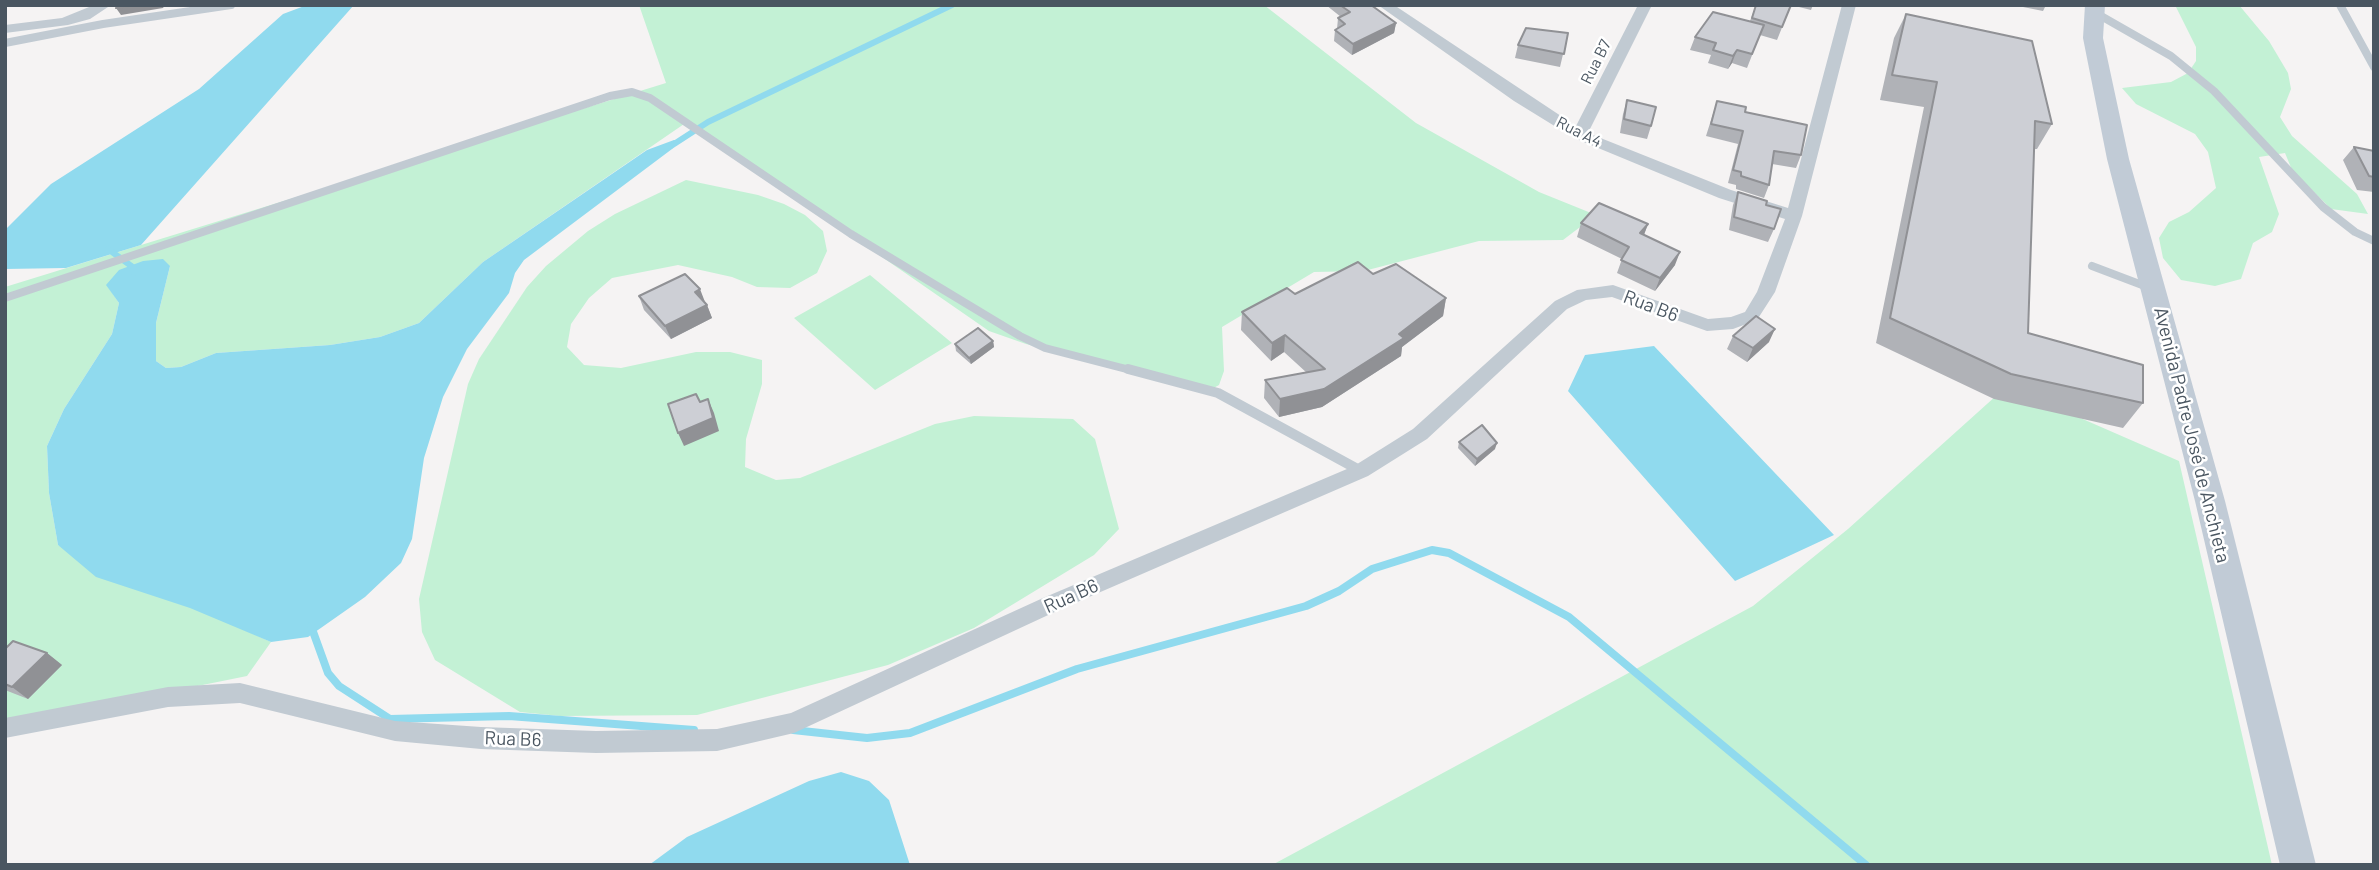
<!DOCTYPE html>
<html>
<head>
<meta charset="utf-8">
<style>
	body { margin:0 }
	#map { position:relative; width:2379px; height:870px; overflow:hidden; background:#f5f3f3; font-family:Barlow,sans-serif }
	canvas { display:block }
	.frame { position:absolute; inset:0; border:7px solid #4a5661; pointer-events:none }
</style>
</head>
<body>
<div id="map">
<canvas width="2379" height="870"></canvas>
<div class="frame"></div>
</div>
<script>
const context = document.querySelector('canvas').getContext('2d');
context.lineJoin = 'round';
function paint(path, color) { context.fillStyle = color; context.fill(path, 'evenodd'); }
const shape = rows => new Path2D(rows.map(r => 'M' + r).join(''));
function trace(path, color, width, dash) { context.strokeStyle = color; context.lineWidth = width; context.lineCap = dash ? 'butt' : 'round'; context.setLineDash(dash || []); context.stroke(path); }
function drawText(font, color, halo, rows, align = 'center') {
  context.font = font + ' Barlow,sans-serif'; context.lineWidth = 5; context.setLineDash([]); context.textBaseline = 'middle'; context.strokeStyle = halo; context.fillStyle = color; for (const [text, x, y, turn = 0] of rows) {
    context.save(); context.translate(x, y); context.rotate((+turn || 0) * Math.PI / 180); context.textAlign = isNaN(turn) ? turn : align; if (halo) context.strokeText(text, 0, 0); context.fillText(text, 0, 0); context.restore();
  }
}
const green = shape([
	[639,5,1264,5,1416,123,1539,192,1596,215,1563,240,1479,241,1364,271,1314,272,1222,327,1224,371,1219,385,1210,390,1026,344,989,331,687,122,483,262,419,323,380,337,330,345,216,353,181,367,166,368,156,361,156,323,170,266,107,285,119,303,112,334,64,409,47,446,49,493,58,545,271,642,247,676,5,725,5,287,666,83],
	[2175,5,2239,5,2269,41,2288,73,2291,89,2280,117,2292,136,2357,194,2368,214,2331,209,2292,170,2285,153,2259,157,2279,214,2272,232,2253,243,2241,279,2215,286,2181,280,2163,258,2159,238,2169,222,2189,212,2216,188,2208,152,2195,134,2136,104,2122,88,2171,82,2188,73,2196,61,2196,47],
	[686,180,758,195,784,204,805,215,823,231,827,251,817,273,790,288,757,287,732,277,678,265,612,278,589,298,571,324,567,347,584,365,621,368,696,352,730,352,762,360,762,384,746,439,745,467,776,480,800,478,935,424,974,416,1073,419,1095,439,1119,529,1094,555,974,628,888,665,697,715,560,716,520,712,435,660,422,632,419,599,468,384,479,359,527,287,546,266,588,231,615,214],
	[870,275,952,343,875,390,794,318],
	[2007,386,2179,461,2272,865,1272,865,1753,606,1848,529]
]);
const water = shape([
	[307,5,354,5,141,245,66,268,5,269,5,230,51,184,199,89,283,14],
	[674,140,678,141,672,149,524,260,515,273,509,293,467,349,443,397,424,458,412,539,401,563,365,597,308,637,271,642,190,608,96,577,58,545,49,493,47,446,64,409,112,334,119,303,106,285,119,270,143,261,163,259,170,266,156,323,156,361,166,368,181,367,216,353,330,345,380,337,419,323,483,262,647,150],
	[1654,346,1834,535,1735,581,1568,391,1585,355],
	[841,772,869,781,889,800,910,865,649,865,687,837,809,781]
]);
const streamFar1 = shape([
	[671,146,708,122,952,5],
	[108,249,134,268,134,273]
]);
const stream = shape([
	[311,626,328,673,339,686,390,719,509,716,694,730],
	[793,730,867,738,910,733,1077,669,1306,606,1339,591,1372,569,1432,550,1449,553,1569,617,1866,865]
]);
const serviceFar1 = shape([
	[2340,5,2374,67],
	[2094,12,2171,56,2214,91,2323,207,2355,232,2374,241],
	[5,43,103,24,231,5],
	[2092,266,2150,288],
	[5,298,610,96,632,92,650,98,851,234,1020,336,1045,348,1134,371]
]);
const service = shape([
	[1128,369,1218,393,1361,471]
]);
const minor = shape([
	[94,5,111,5,90,19,68,25,5,33,5,25,62,18,94,5],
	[1378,5,1394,5,1576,126,1638,5,1652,5,1588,133,1731,190,1788,208,1842,5,1856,5,1802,216,1775,292,1757,320,1733,329,1707,331,1612,297,1586,300,1567,309,1427,439,1368,476,1059,610,794,733,717,751,596,753,481,749,395,741,240,703,168,707,5,738,5,718,168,687,240,683,395,721,481,727,596,731,717,729,791,713,1043,598,1354,466,1413,429,1555,301,1577,290,1613,285,1708,319,1731,317,1745,312,1757,292,1785,219,1719,198,1574,138,1514,101,1378,5]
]);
const secondary = shape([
	[2085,5,2105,5,2103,38,2129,159,2225,501,2316,865,2280,865,2195,501,2107,159,2083,38,2085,5]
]);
const wall = shape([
	[1326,5,1371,5,1396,23,1394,33,1352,55,1334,41,1335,30,1337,29,1338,18,1341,17],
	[1756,5,1791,5,1777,40,1760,35,1747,68,1732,63,1728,69,1708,63,1711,55,1690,50,1695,37,1750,21],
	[1791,5,1813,5,1811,10],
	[2013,5,2046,5,2043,11],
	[1906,14,2052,124,2037,149,2034,149,2028,333,2143,403,2123,428,1994,399,1876,343,1924,107,1880,100,1894,38],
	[1568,33,1560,67,1515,58,1518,45],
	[1627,100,1651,126,1647,139,1620,133,1623,114],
	[1717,101,1745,112,1801,155,1796,168,1772,164,1769,185,1764,198,1736,189,1736,185,1728,183,1738,144,1706,136],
	[2354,147,2374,151,2374,192,2357,190,2343,160],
	[1738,192,1766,205,1774,229,1768,242,1729,230,1733,205],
	[1581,223,1648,224,1644,235,1675,265,1655,291,1617,273,1622,259,1577,237],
	[1373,274,1446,298,1443,316,1402,347,1401,356,1322,407,1279,417,1264,398,1265,380,1307,373,1284,352,1271,361,1241,330,1242,312,1295,294],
	[639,296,705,302,707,305,712,318,671,339,644,310],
	[1733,336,1769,342,1747,362,1727,349],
	[993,341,994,347,971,364,956,351,955,344],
	[1459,442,1495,449,1475,466,1458,448],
	[5,649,47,653,62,665,28,699,5,690]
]);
const shadedWall = shape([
	[136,5,165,5,163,8,121,15,116,8],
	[1396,23,1394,33,1352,55,1353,44],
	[1737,50,1732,63,1728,69,1733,56],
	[1648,224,1643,237,1640,233],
	[1680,252,1675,265,1655,291,1660,278],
	[700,289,705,302,695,292],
	[1446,298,1443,316,1402,347,1401,356,1322,407,1279,417,1280,399,1399,334],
	[707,305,712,318,671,339,665,326],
	[1775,329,1769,342,1747,362,1753,348],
	[1285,335,1284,352,1271,361,1272,343],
	[993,341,994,347,971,364,969,358],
	[708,399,714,413,719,431,684,446,678,433],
	[1497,443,1495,449,1475,466,1477,459],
	[47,653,62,665,28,699,12,687]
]);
const building = shape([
	[118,5,136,5,116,8,118,5],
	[1340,5,1371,5,1396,23,1353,44,1335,30,1345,24,1338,18,1350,12,1340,5],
	[1756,5,1791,5,1782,27,1752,18,1756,5],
	[1713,12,1764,25,1752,54,1737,50,1733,56,1713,50,1716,43,1695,37,1713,12],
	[1906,14,2032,41,2052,124,2035,121,2028,333,2143,365,2143,403,2011,374,1890,318,1937,82,1892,75,1906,14],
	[1526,28,1568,33,1564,54,1518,45,1526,28],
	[1627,100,1656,107,1651,126,1624,119,1627,100],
	[1717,101,1746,107,1745,112,1807,125,1801,155,1774,151,1769,185,1741,176,1741,172,1733,170,1743,131,1711,124,1717,101],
	[2354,147,2374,151,2374,177,2369,176,2354,147],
	[1738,192,1767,201,1766,205,1781,209,1774,229,1734,217,1738,192],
	[1599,203,1648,224,1640,233,1680,252,1660,278,1621,260,1629,247,1581,223,1599,203],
	[1358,262,1373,274,1396,264,1446,298,1399,334,1404,338,1324,389,1280,399,1265,380,1325,369,1285,335,1272,343,1242,312,1287,288,1295,294,1358,262],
	[685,274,700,289,695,292,707,305,665,326,639,296,685,274],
	[1756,316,1775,329,1753,348,1733,336,1756,316],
	[978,328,993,341,969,358,955,344,978,328],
	[696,394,700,402,708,399,713,418,678,433,668,404,696,394],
	[1482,425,1497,443,1477,459,1459,442,1482,425],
	[13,641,47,653,12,687,5,684,5,649,13,641]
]);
const farStreetnames = [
	["Rua B7",1596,62,-63],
	["Rua A4",1579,132,27]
];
const streetNames = [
	["Rua B6",1651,306,21],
	["Avenida Padre José de Anchieta",2192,435,76],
	["Rua B6",1071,596,-24],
	["Rua B6",513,739,2]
];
paint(green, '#c3f1d5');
paint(water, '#90daee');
trace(streamFar1, '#90daee', 6);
trace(stream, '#90daee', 8);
trace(serviceFar1, '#c1cad2', 8);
trace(service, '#c1cad2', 10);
paint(minor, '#c1cad2');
paint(secondary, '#c1cbd6');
paint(wall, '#b0b2b7');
paint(shadedWall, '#909195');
paint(building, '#cdcfd5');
trace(building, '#909195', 2);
drawText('16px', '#4a5661', '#fff', farStreetnames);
drawText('19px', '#4a5661', '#fff', streetNames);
</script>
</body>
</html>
